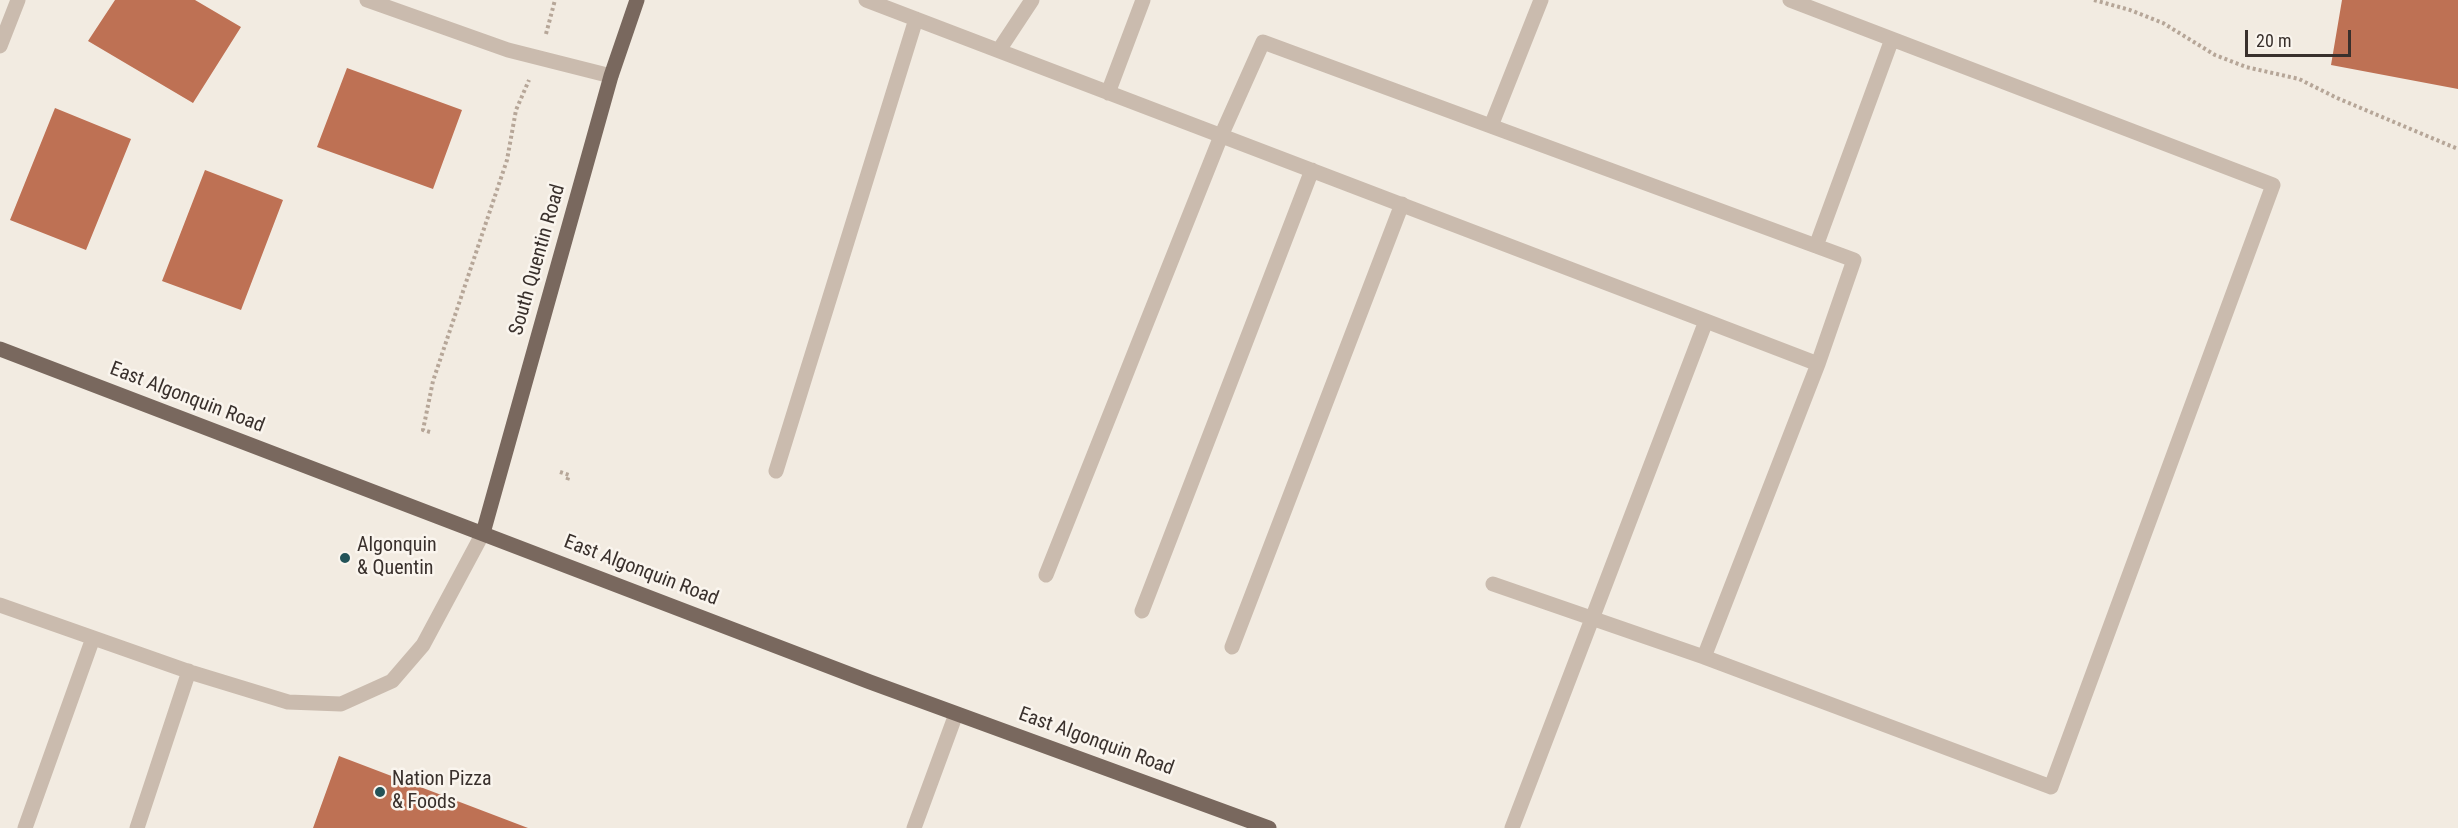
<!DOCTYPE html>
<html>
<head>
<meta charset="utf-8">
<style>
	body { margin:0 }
	#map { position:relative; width:2458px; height:828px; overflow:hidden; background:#f2ebe1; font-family:"Roboto Condensed",sans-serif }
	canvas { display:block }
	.scale { position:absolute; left:2245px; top:30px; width:106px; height:27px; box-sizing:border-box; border:3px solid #39302c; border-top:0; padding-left:8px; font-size:18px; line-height:21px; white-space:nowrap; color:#39302c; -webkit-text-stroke:4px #faf5ee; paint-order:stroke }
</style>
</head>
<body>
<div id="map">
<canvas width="2458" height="828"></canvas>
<div class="scale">20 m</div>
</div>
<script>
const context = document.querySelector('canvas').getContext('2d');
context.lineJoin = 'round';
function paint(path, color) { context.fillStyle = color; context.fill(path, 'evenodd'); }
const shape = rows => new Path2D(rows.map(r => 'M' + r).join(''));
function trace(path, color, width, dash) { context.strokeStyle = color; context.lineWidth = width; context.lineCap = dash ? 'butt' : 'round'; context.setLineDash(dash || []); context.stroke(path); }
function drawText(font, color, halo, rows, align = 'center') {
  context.font = font + ' "Roboto Condensed",sans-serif'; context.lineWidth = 5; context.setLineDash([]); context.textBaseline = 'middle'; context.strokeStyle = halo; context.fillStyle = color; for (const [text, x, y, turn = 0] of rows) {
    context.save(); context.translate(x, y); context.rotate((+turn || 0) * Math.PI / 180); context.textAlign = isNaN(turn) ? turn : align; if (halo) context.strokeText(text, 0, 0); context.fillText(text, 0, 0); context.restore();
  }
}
const building = shape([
	[115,0,195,0,241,27,193,103,88,41],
	[2342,0,2458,0,2458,89,2331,65],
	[347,68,462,110,433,189,317,147],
	[55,108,131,139,86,250,10,220],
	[205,170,283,200,241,310,162,281],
	[339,756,528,828,313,828]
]);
const path = shape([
	[2094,0,2130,10,2163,23,2215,55,2246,67,2299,79,2337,98,2458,149],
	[546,34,555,0],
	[430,432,423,430,433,381,507,160,516,110,529,80],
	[560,472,569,475,567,481]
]);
const minor = shape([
	[367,0,508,50,611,76],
	[866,0,1706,321,1512,828],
	[0,46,18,0],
	[999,50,1032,0],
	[1108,93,1143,0],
	[1491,126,1541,0],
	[1816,246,1892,39],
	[776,471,916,19],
	[1046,575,1221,136,1263,42,1854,260,1818,364],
	[1493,584,1704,657,1818,364,1706,321],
	[0,605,193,673,288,702,341,704,392,681,423,645,483,533],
	[1142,611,1312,170],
	[1232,647,1402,204],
	[1704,657,2051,787,2273,185,1790,0],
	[25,828,93,638],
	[137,828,189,671],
	[914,828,956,714]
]);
const major = shape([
	[0,349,870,682,1269,828],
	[483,533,611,76,637,0]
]);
const markers = [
	[345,558,6,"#235358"],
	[380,792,6,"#235358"]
];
const streetNames = [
	["South Quentin Road",538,260,-74],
	["East Algonquin Road",187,398,21],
	["East Algonquin Road",641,571,21],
	["East Algonquin Road",1096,742,20]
];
const poiNames = [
	["Algonquin",357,546],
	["& Quentin",357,569],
	["Nation Pizza",392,780],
	["& Foods",392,803]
];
paint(building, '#be7154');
trace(path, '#b6a698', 4, [3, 3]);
trace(minor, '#cabbae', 15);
trace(major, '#79685e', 15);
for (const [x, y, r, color] of markers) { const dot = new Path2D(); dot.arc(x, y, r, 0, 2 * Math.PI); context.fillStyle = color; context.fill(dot); trace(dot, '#faf5ee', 2); }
drawText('20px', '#39302c', '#faf5ee', streetNames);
drawText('20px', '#39302c', '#faf5ee', poiNames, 'left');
</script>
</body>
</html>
